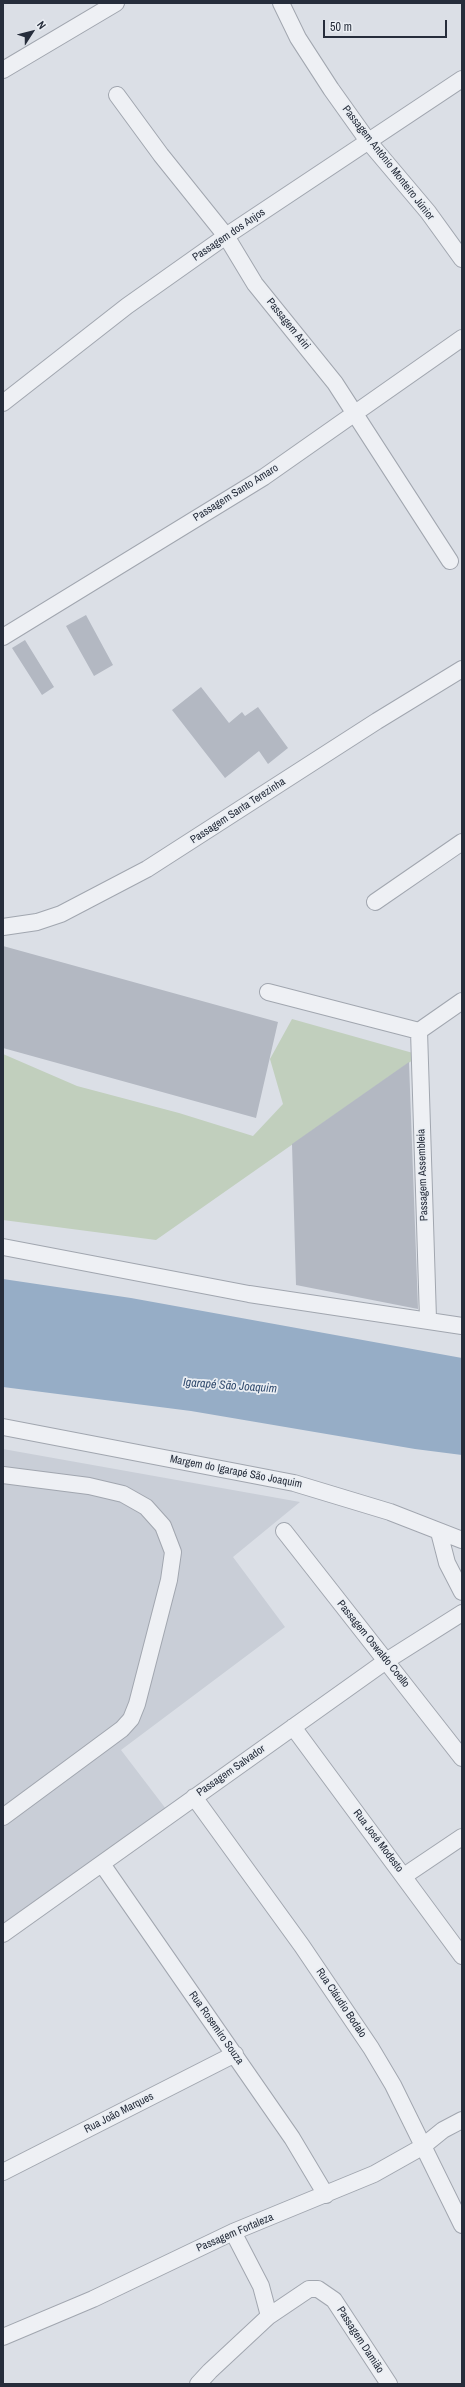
<!DOCTYPE html>
<html>
<head>
<meta charset="utf-8">
<style>
	body { margin:0 }
	#map { position:relative; width:465px; height:2387px; overflow:hidden; background:#dbdfe6; font-family:"Archivo Narrow",sans-serif }
	canvas { display:block }
	.frame { position:absolute; inset:0; border:4px solid #262d3b; pointer-events:none }
	.north { position:absolute; left:12px; top:12px; width:40px; height:40px; -webkit-text-stroke:3px #eaeef3; paint-order:stroke; rotate:54deg; font-size:11px; font-weight:700; line-height:16px; text-align:center; color:#262d3b }
	.north::after { content:''; display:block; margin:auto; width:14px; height:18px; background:#262d3b; clip-path:polygon(50% 0,100% 100%,50% 72%,0 100%) }
	.scale { position:absolute; left:323px; top:20px; width:124px; height:18px; box-sizing:border-box; border:2px solid #262d3b; border-top:0; padding-left:5px; font-size:12px; line-height:14px; white-space:nowrap; color:#262d3b; -webkit-text-stroke:3px #eaeef3; paint-order:stroke }
</style>
</head>
<body>
<div id="map">
<canvas width="465" height="2387"></canvas>
<div class="frame"></div>
<div class="north">N</div>
<div class="scale">50 m</div>
</div>
<script>
const context = document.querySelector('canvas').getContext('2d');
context.lineJoin = 'round';
function paint(path, color) { context.fillStyle = color; context.fill(path, 'evenodd'); }
const shape = rows => new Path2D(rows.map(r => 'M' + r).join(''));
function trace(path, color, width, dash) { context.strokeStyle = color; context.lineWidth = width; context.lineCap = dash ? 'butt' : 'round'; context.setLineDash(dash || []); context.stroke(path); }
function drawText(font, color, halo, rows, align = 'center') {
  context.font = font + ' "Archivo Narrow",sans-serif'; context.lineWidth = 3.5; context.setLineDash([]); context.textBaseline = 'middle'; context.strokeStyle = halo; context.fillStyle = color; for (const [text, x, y, turn = 0] of rows) {
    context.save(); context.translate(x, y); context.rotate((+turn || 0) * Math.PI / 180); context.textAlign = isNaN(turn) ? turn : align; if (halo) context.strokeText(text, 0, 0); context.fillText(text, 0, 0); context.restore();
  }
}
const built = shape([
	[3,1449,300,1502,233,1557,285,1627,121,1750,166,1809,3,1924]
]);
const green = shape([
	[292,1019,420,1055,156,1240,3,1220,3,1054,77,1086,179,1113,253,1136,283,1104,270,1059]
]);
const water = shape([
	[3,1279,131,1298,462,1358,462,1455,415,1449,191,1411,3,1387]
]);
const building = shape([
	[86,615,113,665,94,676,66,626],
	[25,640,54,687,42,695,12,648],
	[201,687,229,723,242,712,245,716,258,707,288,748,268,764,259,751,225,778,172,710],
	[3,946,278,1022,256,1118,3,1048],
	[409,1062,418,1309,296,1285,292,1144]
]);
const minor = shape([
	[281,3,298,38,331,89,368,141,428,212,462,259],
	[3,70,116,3],
	[117,95,161,155,226,236,255,284,335,383,450,561],
	[3,403,127,306,226,236,462,79],
	[3,637,264,477,462,338],
	[375,902,462,842],
	[3,927,37,922,61,914,147,869,377,721,462,669],
	[268,992,419,1031],
	[3,1247,249,1294,462,1326],
	[428,1319,419,1031,462,1001],
	[3,1427,294,1483,390,1512,462,1540],
	[3,1475,89,1486,123,1494,146,1507,163,1526,173,1552,169,1580,137,1704,131,1719,122,1729,3,1817],
	[284,1531,462,1758],
	[439,1532,447,1563,462,1592],
	[293,1727,462,1956],
	[194,1797,302,1946,371,2048,393,2085,462,2225],
	[102,1864,292,2138,326,2195],
	[404,1876,462,1837],
	[3,1934,386,1661,462,1613],
	[3,2172,235,2054],
	[233,2232,261,2286,269,2316],
	[3,2337,93,2299,233,2232,374,2174,422,2147,443,2130,462,2120],
	[198,2384,210,2371,269,2316,309,2289,318,2289,334,2300,389,2384]
]);
const streetNames = [
	["Passagem Antônio Monteiro Júnior",388,163,52],
	["Passagem dos Anjos",229,235,-34],
	["Passagem Ariri",288,324,51],
	["Passagem Santo Amaro",236,493,-32],
	["Passagem Santa Terezinha",238,811,-33],
	["Passagem Assembleia",423,1175,-92],
	["Margem do Igarapé São Joaquim",236,1472,11],
	["Passagem Oswaldo Coello",373,1644,51],
	["Passagem Salvador",231,1771,-35],
	["Rua José Modesto",378,1841,53],
	["Rua Cláudio Bodalo",341,2003,56],
	["Rua Rosemiro Souza",216,2028,55],
	["Rua João Marques",119,2113,-27],
	["Passagem Fortaleza",235,2233,-23],
	["Passagem Damião",360,2340,57]
];
const waterNames = [
	["Igarapé São Joaquim",230,1386,4]
];
paint(built, '#c9ced7');
paint(green, '#c1cfbd');
paint(water, '#96adc6');
paint(building, '#b3b8c2');
trace(minor, '#a1a6af', 18);
trace(minor, '#eef0f4', 16);
drawText('11px', '#262d3b', '#eaeef3', streetNames);
drawText('italic 12px', '#314b6e', '#eaeef3', waterNames);
</script>
</body>
</html>
